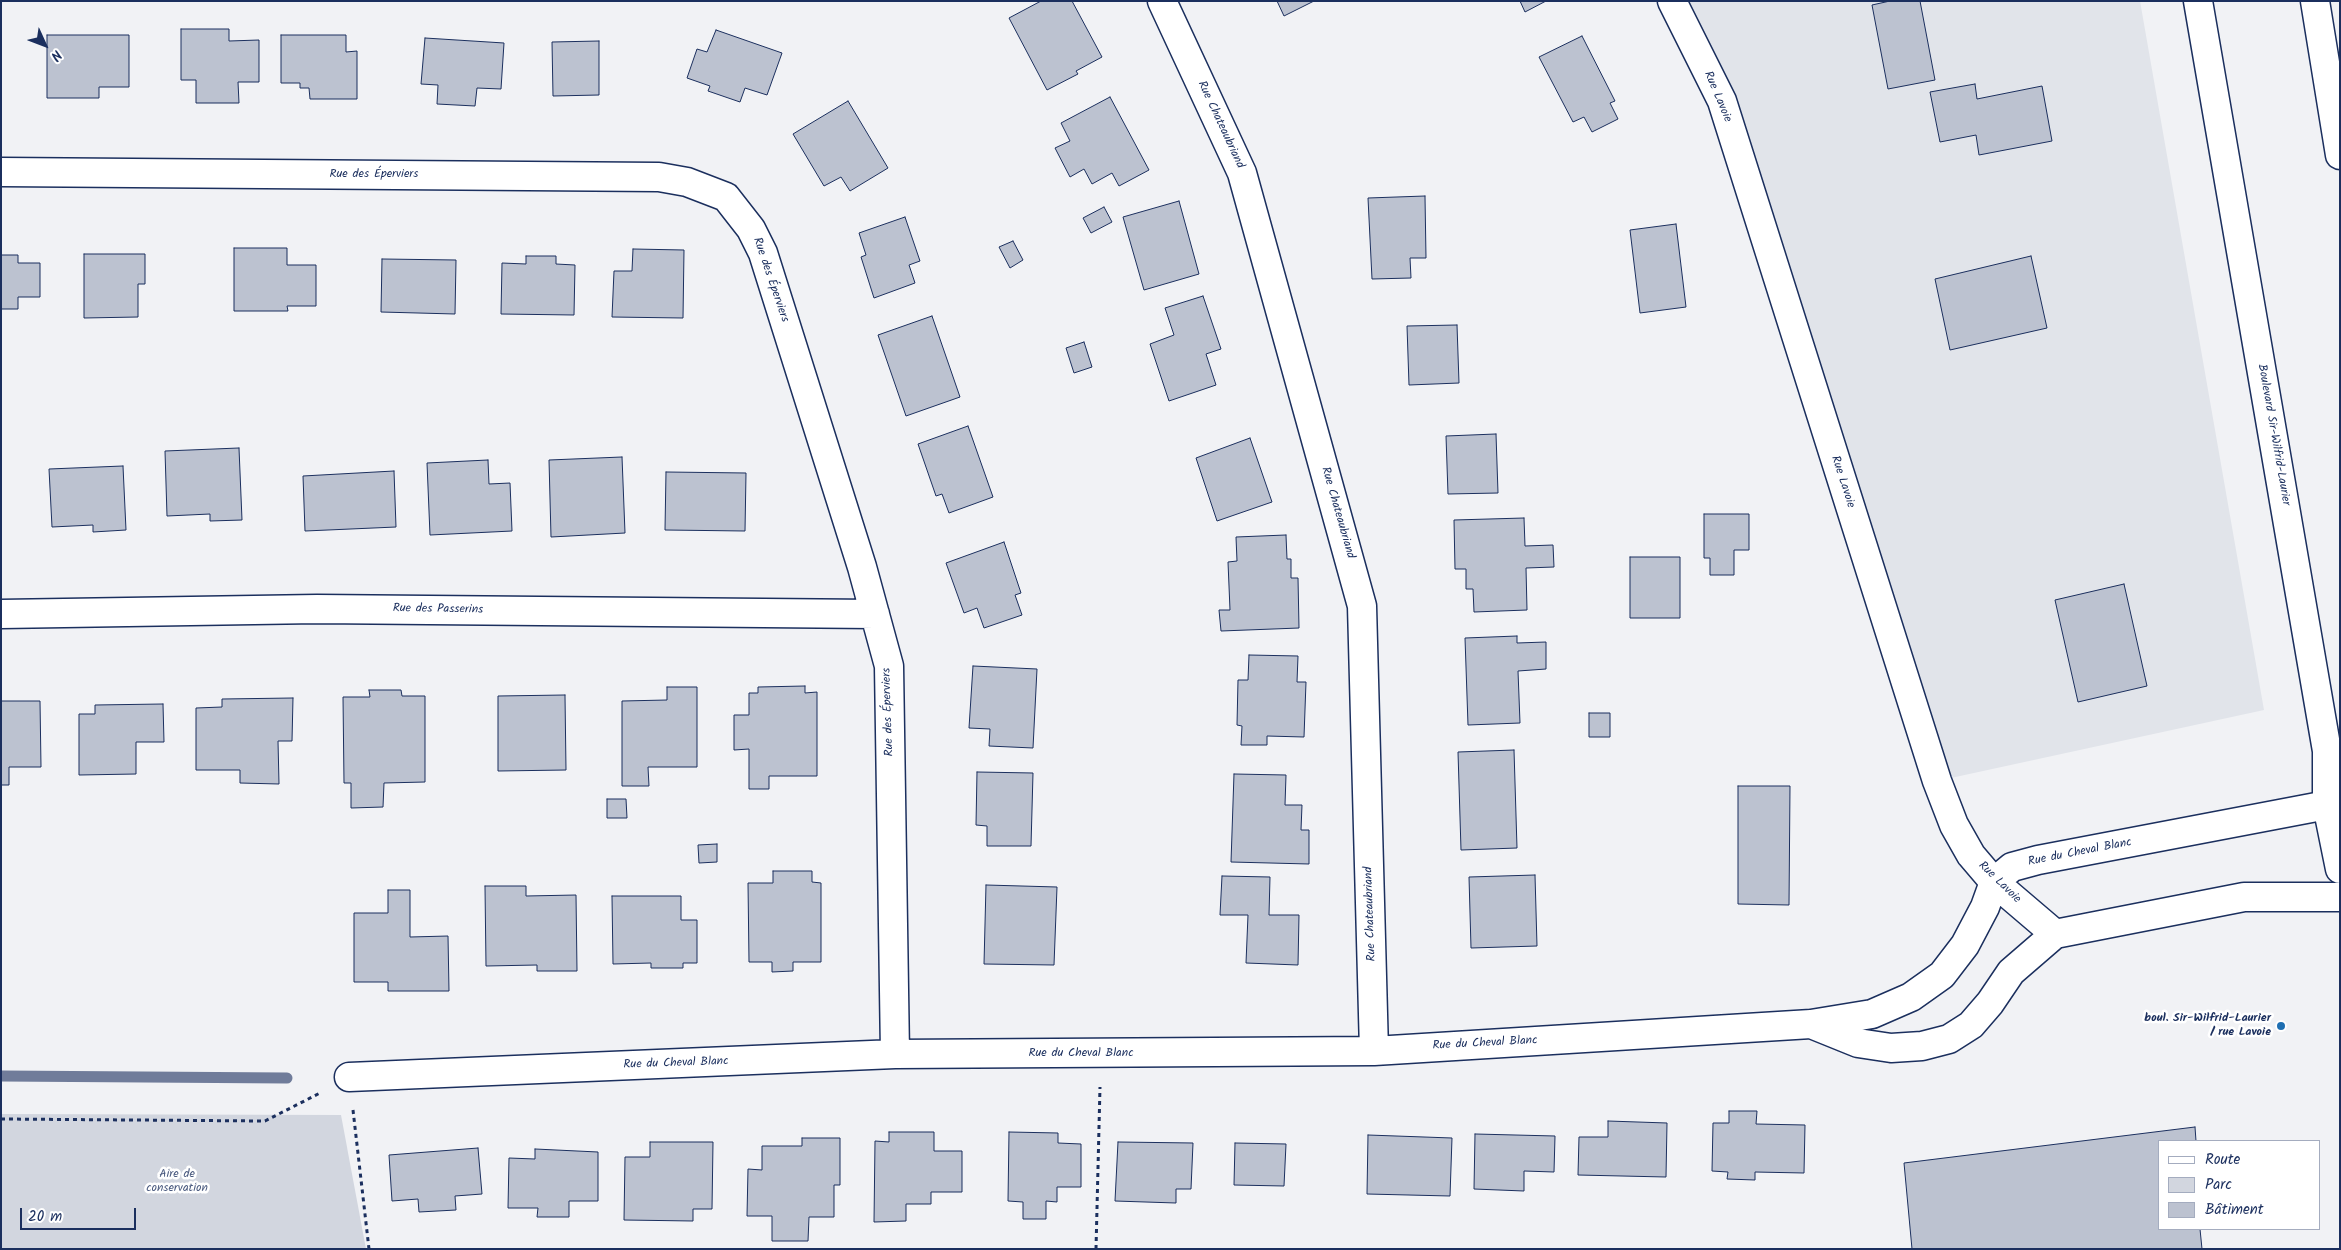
<!DOCTYPE html>
<html>
<head>
<meta charset="utf-8">
<style>
	body { margin:0 }
	#map { position:relative; width:2341px; height:1250px; overflow:hidden; background:#f1f2f5; font-family:Kalam,sans-serif }
	canvas { display:block }
	.frame { position:absolute; inset:0; border:2px solid #1b2f5e; pointer-events:none }
	.legend { position:absolute; left:2158px; top:1140px; width:162px; height:90px; box-sizing:border-box; background:#fff; border:1px solid #a4acbf; margin:0; padding:6px 9px; list-style:none; font-size:15px; color:#1b2f5e }
	.legend li { display:flex; align-items:center; gap:10px; height:25px }
	.legend b { width:25px; border:1px solid #a4acbf }
	.north { position:absolute; left:20px; top:20px; width:50px; height:50px; -webkit-text-stroke:4px #fff; paint-order:stroke; rotate:133deg; font-size:14px; font-weight:700; line-height:20px; text-align:center; color:#1b2f5e }
	.north::after { content:''; display:block; margin:auto; width:18px; height:22px; background:#1b2f5e; clip-path:polygon(50% 0,100% 100%,50% 72%,0 100%) }
	.scale { position:absolute; left:20px; top:1208px; width:116px; height:22px; box-sizing:border-box; border:2px solid #1b2f5e; border-top:0; padding-left:6px; font-size:15px; line-height:18px; white-space:nowrap; color:#1b2f5e; -webkit-text-stroke:4px #fff; paint-order:stroke }
</style>
</head>
<body>
<div id="map">
<canvas width="2341" height="1250"></canvas>
<div class="frame"></div>
<ul class="legend">
<li><b style="height:6px;background:#fff"></b>Route</li>
<li><b style="height:14px;background:#d2d6df"></b>Parc</li>
<li><b style="height:14px;background:#bcc2d0"></b>Bâtiment</li>
</ul>
<div class="north">N</div>
<div class="scale">20 m</div>
</div>
<script>
const context = document.querySelector('canvas').getContext('2d');
context.lineJoin = 'round';
function paint(path, color) { context.fillStyle = color; context.fill(path, 'evenodd'); }
const shape = rows => new Path2D(rows.map(r => 'M' + r).join(''));
function trace(path, color, width, dash) { context.strokeStyle = color; context.lineWidth = width; context.lineCap = dash ? 'butt' : 'round'; context.setLineDash(dash || []); context.stroke(path); }
function drawText(font, color, halo, rows, align = 'center') {
  context.font = font + ' Kalam,sans-serif'; context.lineWidth = 5; context.setLineDash([]); context.textBaseline = 'middle'; context.strokeStyle = halo; context.fillStyle = color; for (const [text, x, y, turn = 0] of rows) {
    context.save(); context.translate(x, y); context.rotate((+turn || 0) * Math.PI / 180); context.textAlign = isNaN(turn) ? turn : align; if (halo) context.strokeText(text, 0, 0); context.fillText(text, 0, 0); context.restore();
  }
}
const built = shape([
	[1672,1,2140,1,2264,710,1937,781,1722,101]
]);
const green = shape([
	[1,1114,341,1115,366,1249,1,1249]
]);
const stream = shape([
	[1,1076,287,1078]
]);
const building = shape([
	[1041,1,1072,1,1102,57,1076,71,1078,74,1047,90,1009,18,1041,1],
	[1277,1,1314,1,1284,16,1277,1],
	[1520,1,1546,1,1525,12,1520,1],
	[1890,1,1920,1,1935,80,1888,89,1872,5,1890,1],
	[181,29,229,29,229,41,259,40,259,82,238,82,239,103,196,103,196,80,181,80,181,29],
	[716,30,782,53,767,95,745,88,740,102,708,91,710,86,687,78,697,49,707,52,716,30],
	[47,35,129,35,129,87,99,87,99,98,47,98,47,35],
	[281,35,346,35,346,52,357,51,357,99,310,99,309,88,300,88,300,83,281,83,281,35],
	[1582,36,1615,101,1610,103,1618,119,1592,132,1584,117,1573,122,1539,57,1582,36],
	[425,38,504,43,501,89,477,88,475,106,437,104,438,85,421,84,425,38],
	[599,41,599,95,553,96,552,42,599,41],
	[1975,84,1977,99,2042,86,2052,141,1979,155,1976,135,1940,142,1930,92,1975,84],
	[1110,97,1149,170,1119,186,1112,173,1092,184,1084,169,1070,177,1055,148,1070,141,1061,123,1110,97],
	[848,101,888,168,850,191,841,177,824,186,793,134,848,101],
	[1425,196,1426,258,1410,258,1411,278,1372,279,1368,198,1425,196],
	[1179,201,1199,274,1144,290,1123,217,1179,201],
	[1104,207,1112,222,1091,233,1083,218,1104,207],
	[905,217,920,261,909,265,915,283,874,298,861,257,866,255,859,233,905,217],
	[1676,224,1686,307,1640,313,1630,230,1676,224],
	[1013,241,1023,260,1010,268,999,247,1013,241],
	[234,248,287,248,287,265,316,265,316,306,287,306,288,311,234,311,234,248],
	[633,249,684,250,683,318,612,317,614,271,632,271,633,249],
	[84,254,145,254,145,284,138,284,138,317,84,318,84,254],
	[1,255,18,255,18,263,40,263,40,297,18,297,18,309,1,309,1,255],
	[526,256,556,256,556,264,575,265,574,315,501,314,502,263,526,264,526,256],
	[2031,256,2047,328,1950,350,1935,279,2031,256],
	[382,259,456,260,455,314,381,312,382,259],
	[1203,296,1221,349,1206,354,1216,385,1169,401,1150,344,1174,335,1165,308,1203,296],
	[932,316,960,397,906,416,878,335,932,316],
	[1457,325,1459,383,1409,385,1407,326,1457,325],
	[1084,342,1092,367,1074,373,1066,348,1084,342],
	[968,426,993,497,949,513,942,494,936,496,918,444,968,426],
	[1496,434,1498,493,1448,494,1446,436,1496,434],
	[1250,438,1272,502,1217,521,1196,458,1250,438],
	[239,448,242,520,210,521,210,514,167,516,165,451,239,448],
	[622,457,625,533,551,537,549,460,622,457],
	[488,460,489,484,510,483,512,531,430,535,427,463,488,460],
	[123,466,126,530,93,532,93,525,52,527,49,469,123,466],
	[394,471,396,527,305,531,303,476,394,471],
	[666,472,746,473,745,531,665,530,666,472],
	[1704,514,1749,514,1749,550,1734,550,1734,575,1710,575,1710,558,1704,558,1704,514],
	[1524,518,1525,546,1553,545,1554,567,1526,568,1527,610,1474,612,1473,589,1466,589,1466,569,1455,569,1454,520,1524,518],
	[1286,535,1287,559,1291,559,1291,578,1298,578,1299,628,1221,631,1219,610,1230,610,1228,562,1237,561,1236,537,1286,535],
	[1004,542,1021,593,1015,595,1022,615,984,628,977,608,964,613,946,563,1004,542],
	[1630,557,1680,557,1680,618,1630,618,1630,557],
	[2124,584,2147,686,2078,702,2055,600,2124,584],
	[1517,636,1517,643,1546,642,1546,669,1518,671,1520,723,1468,725,1465,638,1517,636],
	[1249,655,1298,656,1297,682,1306,682,1304,737,1267,736,1267,745,1241,745,1242,726,1237,725,1238,680,1248,680,1249,655],
	[973,666,1037,669,1033,748,989,746,990,729,969,728,973,666],
	[805,686,805,693,817,692,817,776,769,776,769,789,749,789,749,749,734,750,734,715,749,715,749,693,758,693,758,687,805,686],
	[667,687,697,687,697,767,648,767,649,786,622,786,622,701,667,700,667,687],
	[369,690,401,690,402,696,425,696,425,782,384,783,383,807,351,808,351,783,344,783,343,697,370,697,369,690],
	[565,695,566,770,498,771,498,696,565,695],
	[293,698,292,741,278,741,279,784,240,783,240,770,196,770,196,708,222,707,222,699,293,698],
	[1,701,40,701,41,767,9,767,9,785,1,785,1,701],
	[163,704,164,742,136,742,136,774,79,775,79,714,95,714,95,705,163,704],
	[1589,713,1610,713,1610,737,1589,737,1589,713],
	[1514,750,1517,848,1461,850,1458,752,1514,750],
	[977,772,1033,773,1031,846,987,846,987,826,976,825,977,772],
	[1234,774,1286,775,1285,805,1302,805,1301,830,1309,830,1309,864,1231,862,1234,774],
	[1738,786,1790,786,1789,905,1738,904,1738,786],
	[607,799,626,799,627,818,607,818,607,799],
	[717,844,717,862,699,863,698,845,717,844],
	[773,871,812,871,812,882,821,883,821,962,793,962,793,971,772,972,772,962,749,962,748,883,773,883,773,871],
	[1535,875,1537,946,1471,948,1469,877,1535,875],
	[1222,876,1270,877,1269,915,1299,915,1298,965,1246,963,1248,915,1220,915,1222,876],
	[986,885,1057,887,1054,965,984,964,986,885],
	[485,886,526,886,526,896,576,895,577,971,537,971,537,965,486,966,485,886],
	[388,890,410,890,410,937,448,936,449,991,388,991,388,982,354,982,354,913,388,913,388,890],
	[612,896,681,896,681,920,697,920,697,963,683,963,683,968,651,968,651,963,613,964,612,896],
	[1729,1111,1757,1111,1756,1124,1805,1125,1804,1173,1755,1172,1755,1180,1727,1179,1728,1172,1712,1171,1713,1123,1729,1123,1729,1111],
	[1608,1121,1667,1123,1666,1177,1578,1175,1579,1137,1608,1137,1608,1121],
	[2195,1127,2196,1141,2160,1141,2160,1229,2200,1229,2202,1249,1912,1249,1904,1163,2195,1127],
	[889,1132,934,1132,934,1151,962,1151,962,1192,931,1192,931,1204,906,1204,906,1221,874,1222,875,1141,889,1142,889,1132],
	[1009,1132,1058,1133,1058,1143,1081,1144,1081,1187,1057,1187,1057,1202,1046,1201,1046,1219,1023,1219,1023,1202,1008,1201,1009,1132],
	[1475,1134,1555,1136,1554,1172,1524,1171,1524,1191,1474,1189,1475,1134],
	[1368,1135,1452,1138,1450,1196,1367,1194,1368,1135],
	[802,1138,840,1138,840,1185,834,1185,834,1217,809,1217,808,1241,772,1241,772,1216,747,1216,748,1169,762,1170,762,1146,802,1146,802,1138],
	[650,1142,713,1142,712,1209,693,1209,693,1221,624,1220,625,1157,650,1157,650,1142],
	[1118,1142,1193,1143,1191,1189,1176,1189,1176,1203,1115,1201,1118,1142],
	[1235,1143,1286,1144,1284,1186,1234,1185,1235,1143],
	[478,1148,482,1194,455,1196,456,1210,419,1212,418,1199,392,1201,389,1155,478,1148],
	[535,1149,598,1152,598,1201,569,1201,569,1217,537,1217,538,1208,508,1208,509,1158,535,1159,535,1149]
]);
const path = shape([
	[353,1110,369,1249],
	[1,1119,265,1121,320,1093],
	[1096,1249,1100,1087]
]);
const street = shape([
	[1162,1,1242,173,1362,606,1374,1051],
	[1672,1,1722,101,1937,781,1954,825,1971,855,1994,882,2055,934],
	[1,172,659,177,687,182,726,197,751,229,763,253,862,567,889,666,895,1054],
	[1,614,317,609,875,614],
	[1811,1024,1858,1043,1891,1048,1922,1046,1949,1039,1971,1025,1990,1003,2011,972,2055,934,2244,897,2340,897],
	[349,1077,895,1054,1374,1051,1811,1024,1872,1014,1911,997,1942,975,1965,945,1985,907,1994,882,2012,867,2038,860,2327,805]
]);
const primary = shape([
	[2198,1,2327,751,2327,805,2340,869],
	[2315,1,2340,155]
]);
const markers = [
	[2281,1026,5,"#1f6fb2"]
];
const streetNames = [
	["Rue Lavoie",1717,97,67],
	["Rue Chateaubriand",1220,125,65],
	["Rue des Éperviers",374,175],
	["Rue des Éperviers",770,280,71],
	["Boulevard Sir-Wilfrid-Laurier",2273,435,80],
	["Rue Lavoie",1842,482,72],
	["Rue Chateaubriand",1337,513,74],
	["Rue des Passerins",438,610,1],
	["Rue des Éperviers",889,712,-92],
	["Rue du Cheval Blanc",2080,853,-11],
	["Rue Lavoie",1999,883,44],
	["Rue Chateaubriand",1371,914,-92],
	["Rue du Cheval Blanc",1485,1044,-3],
	["Rue du Cheval Blanc",1081,1054],
	["Rue du Cheval Blanc",676,1064,-2]
];
const poiNames = [
	["boul. Sir-Wilfrid-Laurier",2271,1019],
	["/ rue Lavoie",2271,1033]
];
const parkNames = [
	["Aire de",177,1175],
	["conservation",177,1189]
];
paint(built, '#e1e4ea');
paint(green, '#d2d6df');
trace(stream, '#707c9a', 11);
paint(building, '#bcc2d0');
trace(building, '#1b2f5e', 1);
trace(street, '#1b2f5e', 31);
trace(primary, '#1b2f5e', 31);
trace(path, '#1b2f5e', 3, [4, 4]);
trace(street, '#fff', 28);
trace(primary, '#fff', 28);
for (const [x, y, r, color] of markers) { const dot = new Path2D(); dot.arc(x, y, r, 0, 2 * Math.PI); context.fillStyle = color; context.fill(dot); trace(dot, '#fff', 2); }
drawText('12px', '#1b2f5e', '#fff', streetNames);
drawText('bold 12px', '#1b2f5e', '#fff', poiNames, 'right');
drawText('12px', '#49597e', '#fff', parkNames);
</script>
</body>
</html>
